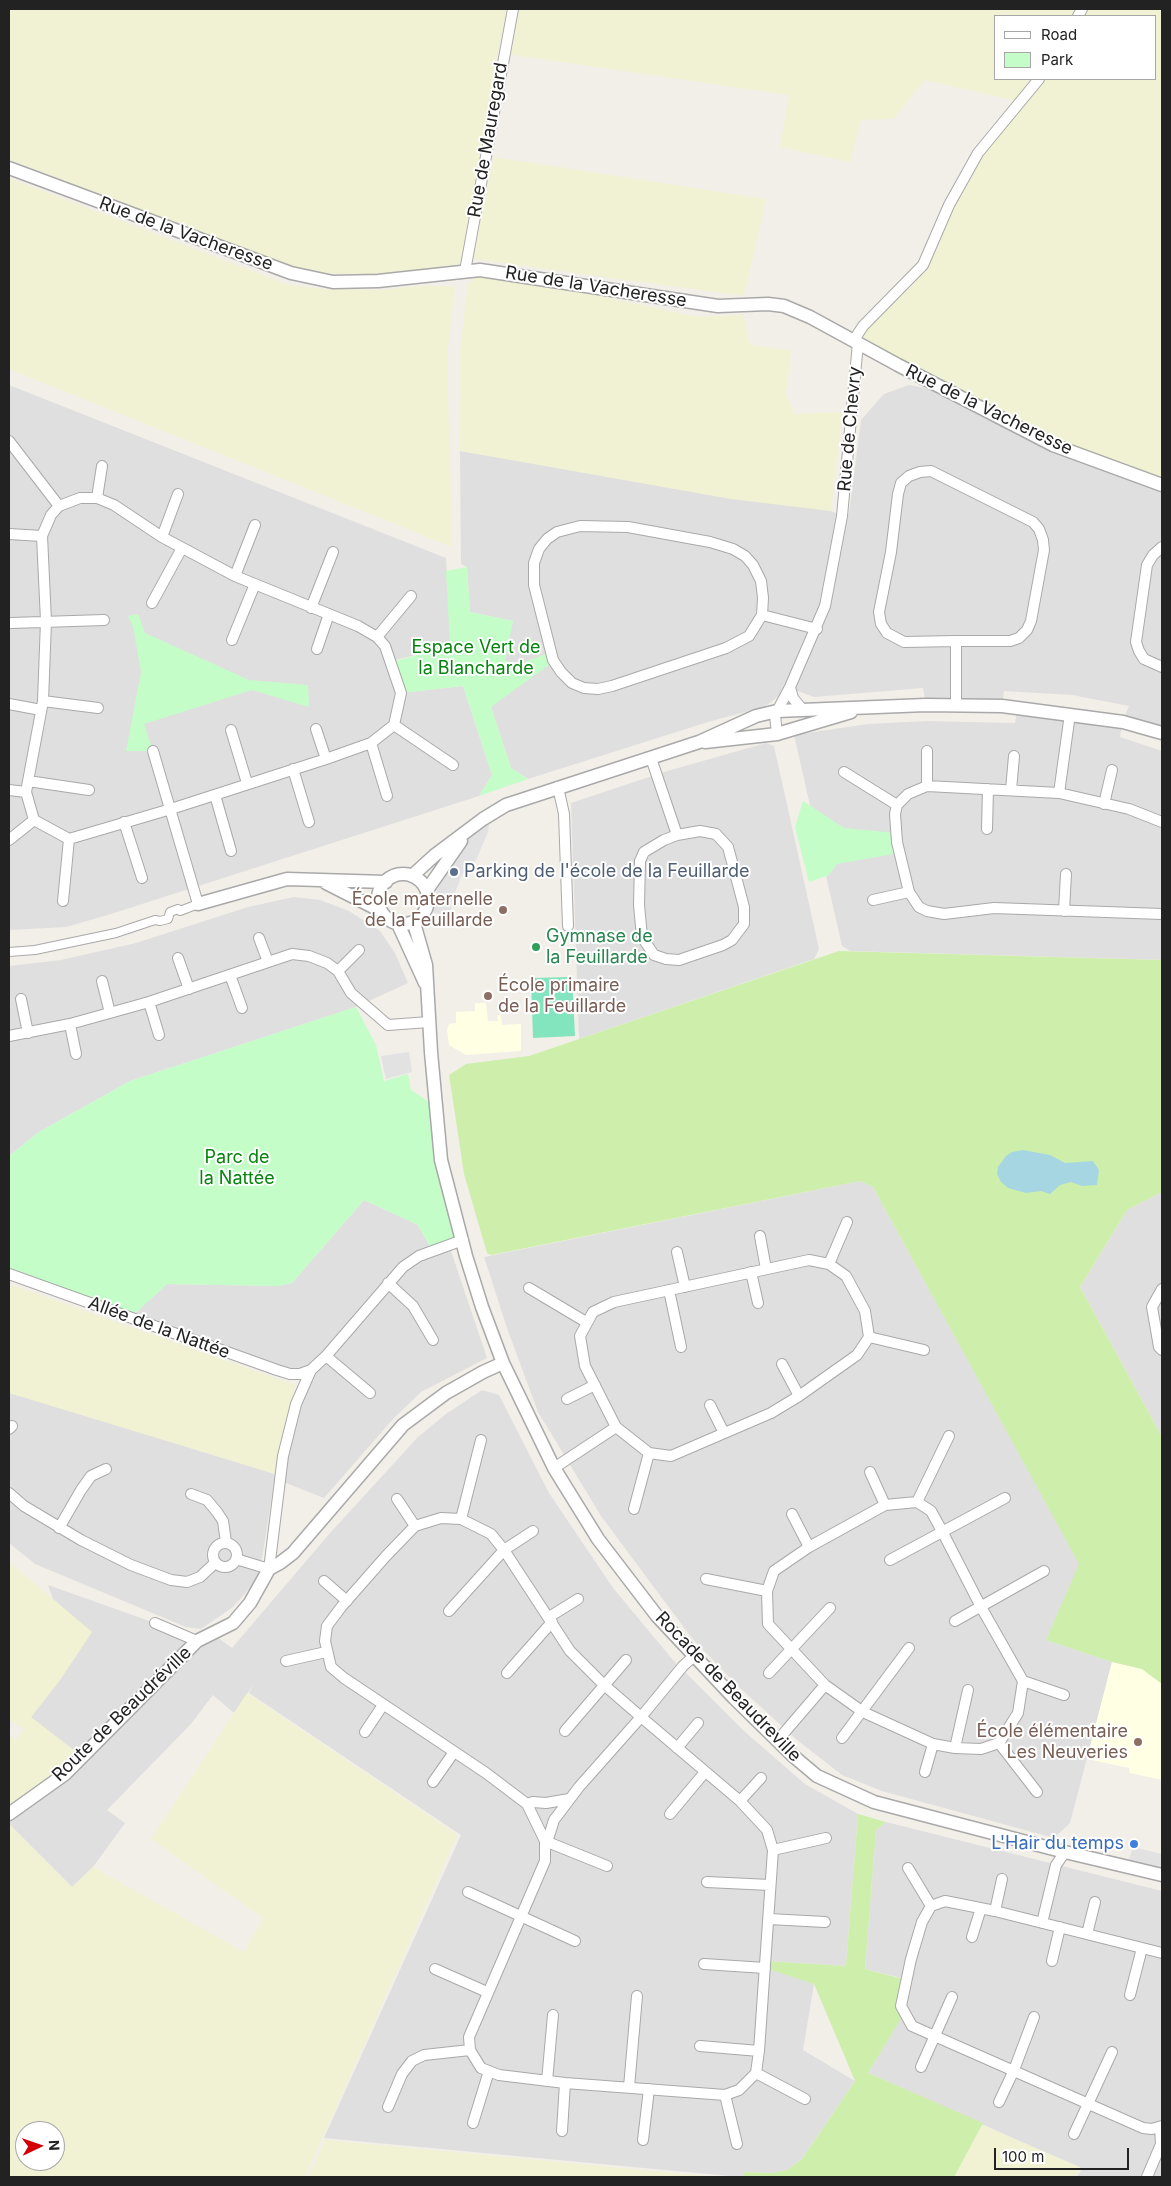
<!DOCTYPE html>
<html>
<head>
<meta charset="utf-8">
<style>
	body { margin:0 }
	#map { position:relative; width:1171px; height:2186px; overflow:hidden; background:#f2efe8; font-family:Inter,sans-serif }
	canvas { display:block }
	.frame { position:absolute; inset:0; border:10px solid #222; pointer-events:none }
	.legend { position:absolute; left:994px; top:15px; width:162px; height:65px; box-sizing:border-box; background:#fff; border:1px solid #a7a7a7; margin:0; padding:6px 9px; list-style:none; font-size:15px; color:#222 }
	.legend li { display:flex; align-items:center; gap:10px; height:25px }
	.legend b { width:25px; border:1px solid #a7a7a7 }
	.north { position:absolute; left:15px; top:2121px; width:50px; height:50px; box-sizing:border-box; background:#fff; border:1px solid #a7a7a7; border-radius:50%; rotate:87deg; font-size:14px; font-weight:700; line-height:20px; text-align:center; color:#222 }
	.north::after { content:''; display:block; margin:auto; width:18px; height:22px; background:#d30004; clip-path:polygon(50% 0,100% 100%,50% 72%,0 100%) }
	.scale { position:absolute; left:994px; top:2148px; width:135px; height:22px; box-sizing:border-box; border:2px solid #222; border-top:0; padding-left:6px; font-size:15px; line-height:18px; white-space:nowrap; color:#222; -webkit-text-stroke:4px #fff; paint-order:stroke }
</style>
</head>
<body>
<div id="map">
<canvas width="1171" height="2186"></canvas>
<div class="frame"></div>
<ul class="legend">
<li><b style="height:6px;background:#fff"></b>Road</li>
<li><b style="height:14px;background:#c4fdc8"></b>Park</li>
</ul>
<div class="north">N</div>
<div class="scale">100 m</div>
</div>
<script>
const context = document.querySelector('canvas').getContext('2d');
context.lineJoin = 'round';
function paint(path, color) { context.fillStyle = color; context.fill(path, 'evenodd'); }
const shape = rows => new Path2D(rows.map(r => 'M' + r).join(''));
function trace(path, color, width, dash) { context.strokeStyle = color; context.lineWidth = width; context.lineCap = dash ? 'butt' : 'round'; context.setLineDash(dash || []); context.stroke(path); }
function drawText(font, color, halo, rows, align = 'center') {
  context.font = font + ' Inter,sans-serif'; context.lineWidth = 4; context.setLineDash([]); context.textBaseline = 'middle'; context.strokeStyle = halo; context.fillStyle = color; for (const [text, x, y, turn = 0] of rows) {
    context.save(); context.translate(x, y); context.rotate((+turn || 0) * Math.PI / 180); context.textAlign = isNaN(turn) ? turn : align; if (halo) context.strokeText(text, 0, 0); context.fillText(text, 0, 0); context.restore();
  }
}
const residential = shape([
	[9,385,446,558,451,646,392,661,401,693,463,686,492,775,479,796,111,914,66,927,9,930],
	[909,385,942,391,1162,488,1162,733,1122,723,1120,737,1162,751,1162,960,850,951,842,946,794,735,868,724,927,721,1015,723,1018,707,1122,722,1129,706,1072,695,1004,691,1002,706,926,705,923,688,814,697,790,688,764,707,708,722,528,779,511,768,491,707,546,654,519,664,504,661,513,621,470,612,467,567,461,564,460,451,831,511,842,516,849,514,861,420,884,394],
	[766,743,774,746,819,949,814,959,579,1039,571,803,664,772],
	[294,897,320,900,349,911,380,931,395,953,408,983,356,1007,130,1081,39,1132,9,1156,9,966,61,960,136,943,248,907],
	[860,1181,873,1187,1080,1564,1046,1640,1112,1662,1070,1823,1054,1838,882,1791,842,1775,797,1740,738,1686,691,1637,601,1516,538,1412,507,1328,484,1257],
	[1162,1192,1162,1437,1080,1287,1127,1210],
	[364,1200,418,1225,432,1250,449,1245,487,1358,421,1392,393,1419,324,1498,281,1481,283,1456,311,1371,300,1374,130,1318,167,1284,278,1286,292,1283],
	[482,1390,499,1395,549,1493,613,1588,673,1660,744,1731,805,1784,858,1814,846,1966,766,1961,814,1984,803,2050,855,2081,802,2159,787,2170,772,2173,743,2172,743,2177,740,2177,324,2138,461,1835,249,1693,254,1684,234,1713,213,1695,190,1725,107,1810,125,1823,93,1867,72,1887,9,1824,31,1717,60,1680,91,1632,53,1599,48,1585,155,1623,197,1641,213,1634,232,1648,330,1533,418,1437,446,1414],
	[9,1391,275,1474,263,1553,256,1581,233,1607,201,1629,186,1627,35,1564,9,1543],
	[886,1822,1162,1891,1162,2177,1077,2177,1082,2169,868,2073,904,2012,906,1979,865,1969,876,1830]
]);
const education = shape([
	[475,1003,486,1003,488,1021,498,1021,497,1015,501,1015,502,1025,521,1024,521,1051,466,1055,449,1045,447,1030,449,1024,456,1023,456,1012,475,1011],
	[1112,1662,1142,1669,1162,1684,1162,1780,1130,1773,1129,1768,1087,1759]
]);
const farmland = shape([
	[9,9,507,9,497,58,461,264,388,274,333,274,293,269,9,159],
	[516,9,1080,9,1076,16,995,16,995,79,1036,79,1016,101,925,80,893,119,861,120,850,162,780,147,789,95,506,54],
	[1087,9,1162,9,1162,480,1065,445,866,343,860,337,867,325,916,281,937,250,963,180,1045,79,1155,79,1155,16,1084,16],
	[494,157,766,199,744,296,472,259],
	[9,178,289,285,325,289,379,290,421,286,455,286,447,355,452,547,9,369],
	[478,276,571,290,698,317,743,315,750,345,791,351,786,393,794,414,842,412,831,511,731,499,460,451,459,359,468,284],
	[9,1284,295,1385,275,1474,9,1393],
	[9,1562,92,1632,60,1680,31,1717,79,1754,55,1776,9,1809,9,1736,16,1740,24,1729,9,1719],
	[247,1693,457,1835,305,2177,9,2177,9,1824,72,1887,93,1867,244,1952,263,1918,151,1839],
	[25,2131,55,2131,55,2161,25,2161],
	[982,2125,1080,2167,1075,2177,954,2177],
	[325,2140,716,2177,308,2177]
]);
const grass = shape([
	[839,951,1162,960,1162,1192,1127,1210,1080,1287,1162,1437,1162,1684,1142,1669,1112,1662,1046,1640,1079,1564,873,1187,860,1181,491,1255,487,1253,464,1174,449,1075,466,1064,529,1056],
	[858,1814,886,1822,876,1830,865,1969,907,1980,905,2012,868,2073,983,2123,982,2125,954,2177,743,2177,743,2172,772,2173,787,2170,802,2159,855,2081,814,1984,765,1968,766,1961,846,1966]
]);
const park = shape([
	[467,567,470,612,513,621,505,661,519,664,546,654,550,664,491,707,511,768,528,779,479,796,492,775,463,686,401,693,392,662,450,646,446,571],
	[138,614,145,633,249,680,308,685,309,707,252,690,144,724,153,751,126,751,141,672,133,627,128,616],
	[803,801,844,828,896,833,899,853,837,864,829,875,809,882,795,827],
	[356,1007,376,1045,384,1081,408,1074,411,1090,435,1106,463,1240,432,1250,418,1225,364,1200,292,1283,278,1286,167,1284,130,1318,9,1274,9,1156,39,1132,130,1081]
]);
const pitch = shape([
	[572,977,575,1036,533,1038,531,978]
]);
const parking = shape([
	[485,825,489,825,488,832,476,860,462,875,452,900,450,916,435,913,433,911,434,899,441,878,462,844],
	[409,1052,412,1072,386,1079,381,1056],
	[1133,1847,1162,1854,1162,1870,1128,1862]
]);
const water = shape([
	[1023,1150,1050,1155,1065,1163,1093,1161,1099,1170,1097,1185,1082,1186,1071,1182,1060,1185,1050,1194,1041,1191,1026,1193,1008,1188,1001,1182,997,1174,998,1167,1006,1156,1012,1152]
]);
const pedestrian = shape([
	[9,952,35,950,116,933,155,920,160,921,168,919,170,912,178,909,180,911,198,904]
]);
const minor = shape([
	[1078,16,1082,9],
	[465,271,513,9],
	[854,340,863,326,923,265,949,205,978,153,1039,79],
	[9,441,59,506],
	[80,498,97,498,114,505,162,537,235,576,358,626,377,637,385,646,401,693,394,725,371,743,326,759,171,809,69,839,34,820,26,792,43,701,46,621,42,536,51,515,59,506,80,498],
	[97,498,102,466],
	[9,534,42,536],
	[162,537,178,494],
	[1162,547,1153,555,1147,565,1136,642,1139,651,1144,659,1162,667],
	[235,576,255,525],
	[152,603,182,548],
	[311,608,333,552],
	[762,615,763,598,761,581,753,565,745,556,733,549,710,542,628,527,580,526,557,532,547,539,539,549,534,563,534,585,553,660,561,672,572,683,584,688,598,689,612,686,726,648,749,636,762,615,817,629],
	[11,623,104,620],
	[377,637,411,596],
	[232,640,255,584],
	[956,641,1010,641,1019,638,1027,630,1031,621,1044,550,1043,540,1039,529,1033,522,931,471,920,472,909,476,901,483,898,494,891,552,879,612,881,624,887,633,904,642,956,641,956,706],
	[317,649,329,614],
	[790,687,793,698,802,709],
	[43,701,98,708],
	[9,704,41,710],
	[394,725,453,765],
	[316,729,326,759],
	[231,730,247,783],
	[777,734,775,715,790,687,825,606,842,516,858,343],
	[371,743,387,796],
	[153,751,198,904],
	[927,751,927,786],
	[651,758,677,835],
	[293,769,309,822],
	[844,772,897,805],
	[28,781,89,790],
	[558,787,564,814,568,926],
	[9,790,26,792],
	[1011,790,1014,756],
	[1059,793,1070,714],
	[215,795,231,851],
	[1104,804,1112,770],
	[124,822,142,878],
	[1162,822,1129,809,1059,793,927,786,908,794,897,805,895,814,897,842,909,892,919,907,927,911,944,914,994,908,1162,914],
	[987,829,988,789],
	[700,831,716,834,728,847,744,907,744,924,732,940,723,945,679,960,666,959,654,955,642,937,639,905,640,861,644,852,664,840,677,835,700,831],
	[9,840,34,820],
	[873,900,909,892],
	[63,901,69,839],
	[1064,911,1066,874],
	[259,938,268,962],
	[178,958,189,989],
	[338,971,359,950],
	[230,975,242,1008],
	[102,981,110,1013],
	[21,999,28,1033],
	[149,1002,159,1035],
	[70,1024,76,1054],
	[9,1036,70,1024,149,1002,292,954,309,956,327,963,338,971,351,993,388,1025,429,1022],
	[760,1236,766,1269],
	[677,1252,685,1287],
	[829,1264,847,1222],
	[751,1272,758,1303],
	[9,1274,277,1370,290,1374,300,1374,311,1370,326,1356,403,1267,419,1256,463,1240],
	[388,1283,413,1306,433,1340],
	[529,1288,586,1322],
	[1162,1289,1152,1307,1159,1347,1162,1350],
	[669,1290,681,1347],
	[869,1337,924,1350],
	[326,1356,370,1393],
	[782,1364,799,1396],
	[567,1399,595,1385],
	[710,1405,724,1433],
	[9,1429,12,1426],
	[554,1468,616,1427,649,1453,671,1456,771,1413,799,1396,857,1355,869,1337,865,1311,846,1276,829,1264,809,1260,614,1302,593,1312,580,1336,585,1366,616,1427],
	[870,1472,885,1505],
	[9,1493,24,1506,81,1540,131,1565,171,1580,187,1582,200,1577,215,1563],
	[191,1494,207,1500,217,1512,223,1521,226,1542],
	[397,1499,415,1526],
	[917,1502,949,1436],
	[634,1509,649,1453],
	[792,1514,809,1547],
	[461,1519,481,1440],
	[59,1528,81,1490,91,1476,106,1469],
	'213 1555a12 12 0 1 1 24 0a12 12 0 1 1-24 0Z',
	[236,1559,269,1569,283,1456,296,1404,311,1370],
	[890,1560,1005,1498],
	[706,1579,767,1591],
	[324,1581,347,1601],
	[449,1611,504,1550,533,1531],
	[549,1617,578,1599],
	[955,1621,1044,1571],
	[155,1623,197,1641],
	[286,1661,326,1652],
	[507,1673,552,1622],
	[769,1673,830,1608],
	[1023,1681,1064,1695],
	[641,1717,740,1801,767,1830,773,1850,759,2051,756,2073,739,2090,725,2095,565,2083,499,2075,481,2068,470,2050,469,2037,545,1861,545,1841,549,1836,554,1820,579,1787,641,1717],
	[565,1731,626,1660],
	[365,1732,383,1705],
	[842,1738,909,1648],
	[778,1740,825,1685,863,1712,933,1744,955,1748,981,1749,999,1743,1018,1713,1023,1681,981,1607,942,1531,931,1511,917,1502,885,1505,809,1547,774,1571,767,1591,768,1624,825,1685],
	[999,1743,1037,1792],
	[677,1748,698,1723],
	[955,1748,968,1690],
	[925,1772,933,1744],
	[433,1782,454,1752],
	[569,1799,546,1803,533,1802,527,1804,486,1773,344,1678,331,1667,325,1641,327,1626,342,1606,386,1556,415,1526,441,1518,461,1519,491,1534,504,1550,570,1651,603,1684,641,1717,683,1666,693,1657],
	[740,1801,761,1778],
	[527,1804,545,1841,607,1866],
	[670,1814,705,1772],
	[773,1850,826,1838],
	[908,1868,931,1906],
	[707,1882,770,1885],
	[468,1892,575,1941],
	[995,1911,1002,1879],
	[769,1919,825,1922],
	[1042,1923,1056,1865,1065,1852],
	[1087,1934,1095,1902],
	[972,1937,981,1908],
	[1162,1953,995,1911,945,1901,931,1906,922,1922,911,1959,901,2006,912,2026,1143,2128,1152,2129,1162,2126],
	[1052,1961,1060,1927],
	[704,1964,765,1968],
	[435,1969,487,1992],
	[1130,1995,1142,1948],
	[700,2046,759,2051],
	[921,2067,952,1997],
	[756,2073,805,2099],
	[547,2081,553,2015],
	[629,2087,637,1996],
	[725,2095,737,2144],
	[999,2102,1014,2070,1034,2017],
	[388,2107,402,2074,412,2061,424,2055,470,2050],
	[473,2123,489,2071],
	[562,2131,565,2083],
	[1074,2134,1112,2052],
	[643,2140,649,2089],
	[1147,2177,1161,2144,1160,2127]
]);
const tertiary = shape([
	[9,168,291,273,333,282,378,281,480,270,718,306,768,304,784,306,810,317,898,365,1053,445,1162,485],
	[705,742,777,734,851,712],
	'378 899a25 25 0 1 1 50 0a25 25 0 1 1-50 0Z',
	[412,876,435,855,483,819,506,805,699,742,756,716,777,711,926,705,1002,706,1123,722,1162,733],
	[326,883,381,911],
	[427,890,461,841],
	[198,904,287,879,386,882],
	[414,923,426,965,431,1052,441,1160,466,1256,482,1307,503,1363,554,1468,598,1539,657,1616,734,1698,792,1755,817,1776,874,1802,1065,1852,1162,1875],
	[398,924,425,983],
	[9,1814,65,1774,197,1641,233,1623,250,1603,269,1569,280,1563,293,1553,403,1425,446,1393,483,1372,503,1363]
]);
const markers = [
	[454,872,5,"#5c6f8a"],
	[503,910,5,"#8d6e63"],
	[536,947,5,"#2e9e5b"],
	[488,996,5,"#8d6e63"],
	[1138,1742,5,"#8d6e63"],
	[1134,1844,5,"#3f7fe0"]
];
const streetNames = [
	["Rue de Mauregard",488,140,-80],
	["Rue de la Vacheresse",186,234,20],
	["Rue de la Vacheresse",596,287,9],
	["Rue de la Vacheresse",989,410,26],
	["Rue de Chevry",850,429,-85],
	["Allée de la Nattée",159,1328,20],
	["Rocade de Beaudreville",728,1687,46],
	["Route de Beaudréville",122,1714,-44]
];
const parkNames = [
	["Espace Vert de",476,648],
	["la Blancharde",476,669],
	["Parc de",237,1158],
	["la Nattée",237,1179]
];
const serviceNames = [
	["Parking de l'école de la Feuillarde",464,872]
];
const educationNames = [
	["École maternelle",493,900],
	["de la Feuillarde",493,921],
	["École primaire",498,986,"left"],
	["de la Feuillarde",498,1007,"left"],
	["École élémentaire",1128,1732],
	["Les Neuveries",1128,1753]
];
const leisureNames = [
	["Gymnase de",546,937],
	["la Feuillarde",546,958]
];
const shopNames = [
	["L'Hair du temps",1124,1844]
];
paint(residential, '#e0dfdf');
paint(education, '#ffffe4');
paint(farmland, '#f0f2d3');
paint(grass, '#ceefac');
paint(park, '#c4fdc8');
paint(pitch, '#82e5bd');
paint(parking, '#e2e2e2');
paint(water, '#a6d6e2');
trace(pedestrian, '#a9a9a9', 10);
trace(minor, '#a9a9a9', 12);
trace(tertiary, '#a9a9a9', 15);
trace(pedestrian, '#fff', 8);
trace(minor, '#fff', 10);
trace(tertiary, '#fff', 12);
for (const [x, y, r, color] of markers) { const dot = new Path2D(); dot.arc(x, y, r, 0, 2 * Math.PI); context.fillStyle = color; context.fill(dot); trace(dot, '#fff', 2); }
drawText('18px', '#222', '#fff', streetNames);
drawText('18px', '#05850d', '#fff', parkNames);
drawText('18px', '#4e5e75', '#fff', serviceNames, 'left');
drawText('18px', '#785e54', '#fff', educationNames, 'right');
drawText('18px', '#27864d', '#fff', leisureNames, 'left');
drawText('18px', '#366cbe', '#fff', shopNames, 'right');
</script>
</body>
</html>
